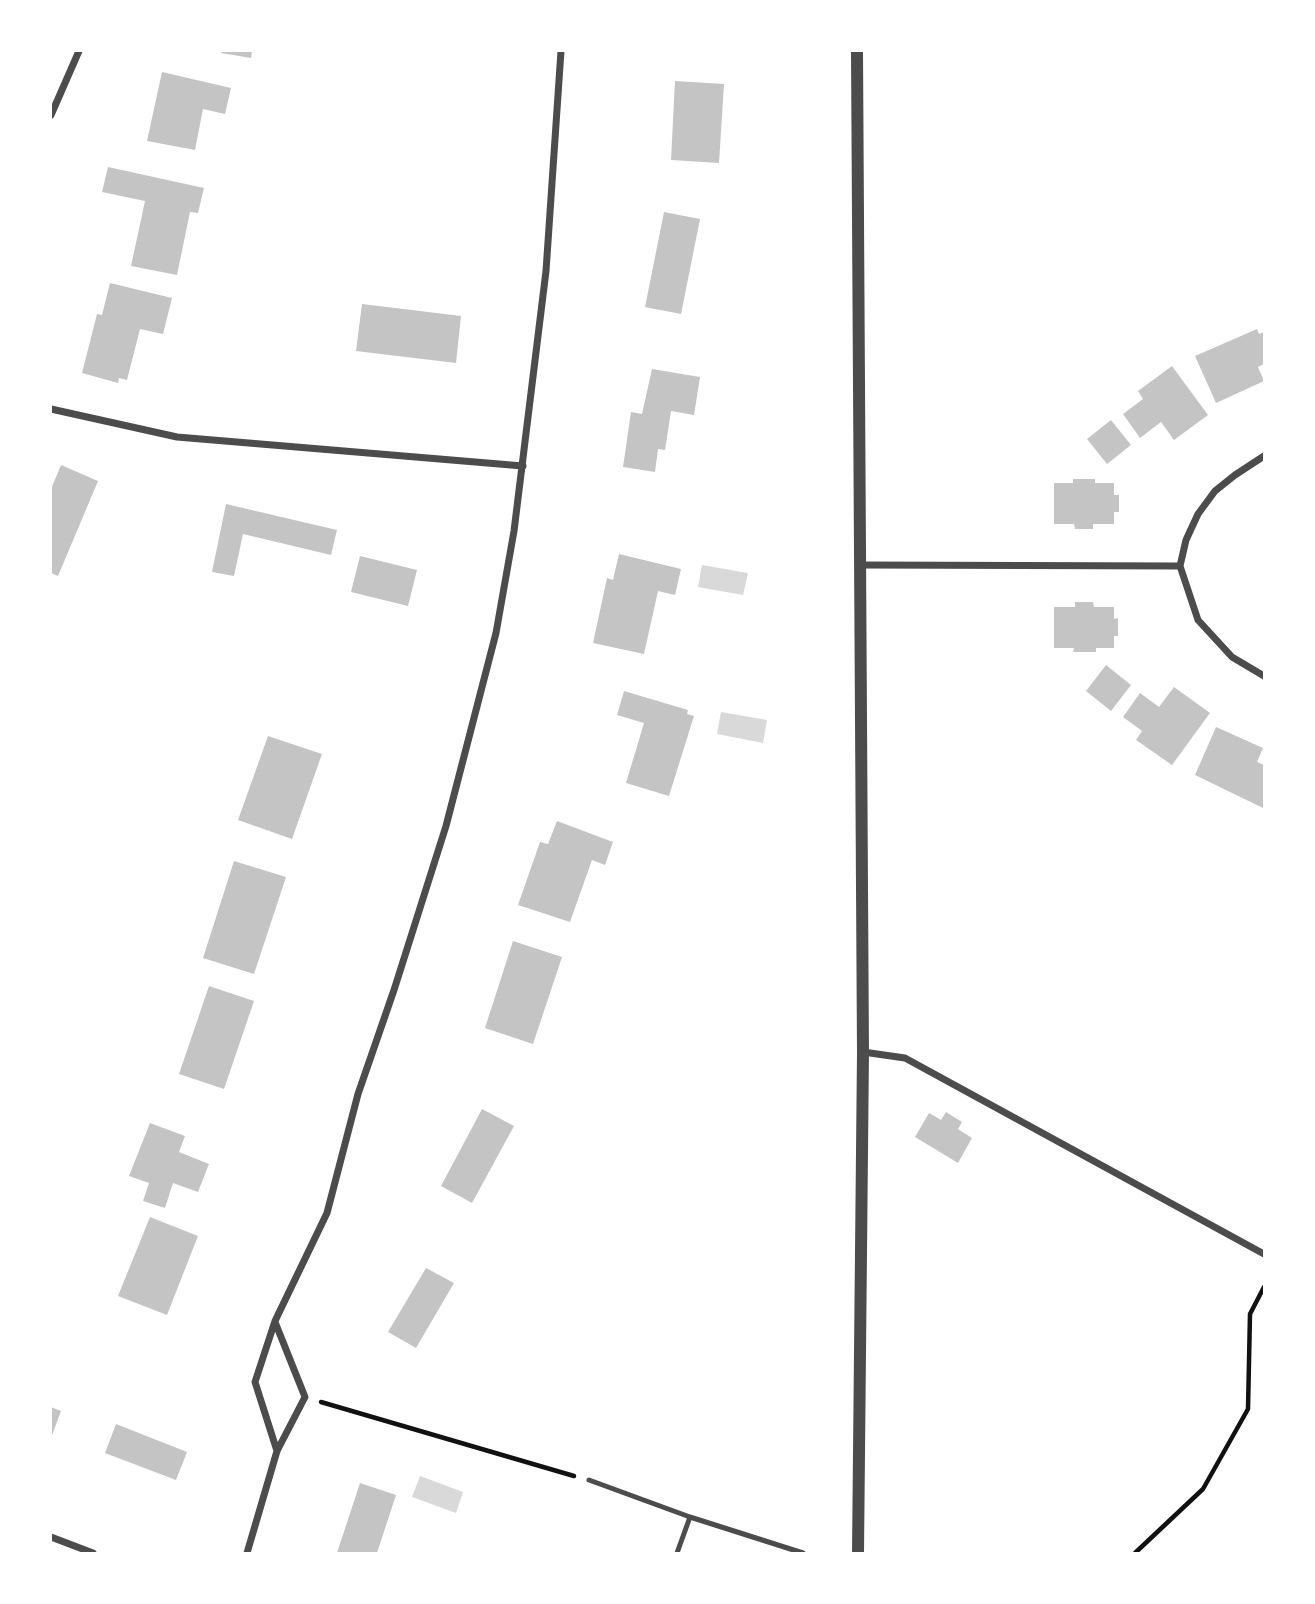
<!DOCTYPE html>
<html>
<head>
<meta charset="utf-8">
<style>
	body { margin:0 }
	#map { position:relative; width:1315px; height:1604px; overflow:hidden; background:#fff; font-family:Figtree,sans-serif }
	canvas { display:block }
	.frame { position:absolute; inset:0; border:52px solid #fff; pointer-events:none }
</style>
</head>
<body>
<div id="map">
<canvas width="1315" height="1604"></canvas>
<div class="frame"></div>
</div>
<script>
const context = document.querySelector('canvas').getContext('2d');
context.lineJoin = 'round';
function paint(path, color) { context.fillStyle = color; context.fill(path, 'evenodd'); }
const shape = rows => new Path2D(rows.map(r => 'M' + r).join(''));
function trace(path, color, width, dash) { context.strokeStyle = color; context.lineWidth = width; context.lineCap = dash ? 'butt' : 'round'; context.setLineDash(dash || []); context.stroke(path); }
const water = shape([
	[702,565,748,573,743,595,698,587],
	[721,712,767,720,763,743,717,734],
	[420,1476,463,1492,456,1513,412,1497]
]);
const building = shape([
	[222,51,252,51,251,58,221,53],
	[162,72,231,88,225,114,203,109,195,150,147,141],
	[675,81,724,84,719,163,671,160],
	[108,167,204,188,198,213,190,212,177,275,131,266,145,201,102,192],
	[664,212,700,219,681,314,645,307],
	[110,283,172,298,163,334,140,329,127,380,119,378,118,383,82,373,97,314,102,315],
	[362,304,461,316,456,363,356,351],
	[1257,329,1259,334,1264,332,1264,364,1258,367,1264,381,1216,403,1195,356],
	[1172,366,1208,415,1174,440,1161,422,1140,438,1123,414,1143,399,1138,391],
	[652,369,700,377,694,415,671,411,665,450,658,449,655,472,623,467,631,412,642,414],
	[1111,420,1131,445,1107,464,1087,439],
	[61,465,98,481,58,576,51,573,51,489],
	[1073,479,1095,479,1095,483,1114,483,1114,495,1119,495,1119,512,1114,512,1114,524,1093,524,1093,529,1075,529,1074,524,1054,524,1054,483,1073,483],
	[226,504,337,530,331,555,243,534,234,576,212,572],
	[619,554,681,569,675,595,658,591,644,654,593,643,607,578,613,580],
	[360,556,417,570,408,606,351,592],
	[1075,602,1093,602,1094,607,1114,607,1114,619,1118,618,1118,636,1114,636,1114,648,1096,648,1096,652,1073,652,1074,648,1054,648,1054,607,1075,607],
	[1106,665,1131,685,1111,711,1086,691],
	[1174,687,1210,713,1172,765,1136,740,1142,731,1123,717,1140,693,1159,707],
	[624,691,688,710,687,714,694,716,669,796,626,783,644,723,617,715],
	[1216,727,1263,748,1257,762,1264,765,1263,808,1195,775],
	[268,736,322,754,292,839,238,820],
	[557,821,613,842,605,865,592,860,570,922,518,905,540,842,548,844],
	[234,861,286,877,254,974,203,958],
	[513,941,562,957,533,1044,485,1028],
	[209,986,254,1001,224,1089,179,1074],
	[482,1109,514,1126,472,1203,441,1186],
	[946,1112,962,1122,958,1129,972,1138,958,1163,915,1137,929,1113,941,1120],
	[150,1123,185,1136,179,1152,209,1164,198,1192,173,1183,165,1208,143,1201,149,1183,129,1176],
	[150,1217,198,1236,167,1315,118,1296],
	[426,1268,454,1283,416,1348,388,1332],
	[51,1407,61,1411,51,1438],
	[116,1424,187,1452,176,1480,105,1453],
	[360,1483,396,1495,377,1553,337,1553]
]);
const path = shape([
	[321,1402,574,1476],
	[1135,1553,1203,1489,1248,1409,1250,1314,1264,1287]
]);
const service = shape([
	[589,1480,690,1517,803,1553],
	[677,1553,690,1517]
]);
const minor = shape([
	[51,115,79,51],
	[51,409,177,437,523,466],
	[1264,456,1235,475,1215,491,1198,514,1186,540,1180,566,1198,620,1232,657,1264,676],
	[861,565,1180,566],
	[863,1052,905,1058,1264,1254],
	[277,1451,255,1382,275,1321,327,1213,358,1094,394,990,446,826,496,633,514,531,546,271,561,51],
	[51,1537,93,1553],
	[247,1553,277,1451,305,1397,275,1322]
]);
const tertiary = shape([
	[857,51,863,1052,858,1553]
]);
paint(water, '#d9d9d9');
paint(building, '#c4c4c4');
trace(path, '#111', 4.5);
trace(service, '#4c4c4c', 5);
trace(minor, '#4c4c4c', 7);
trace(tertiary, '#4c4c4c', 12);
</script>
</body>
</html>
